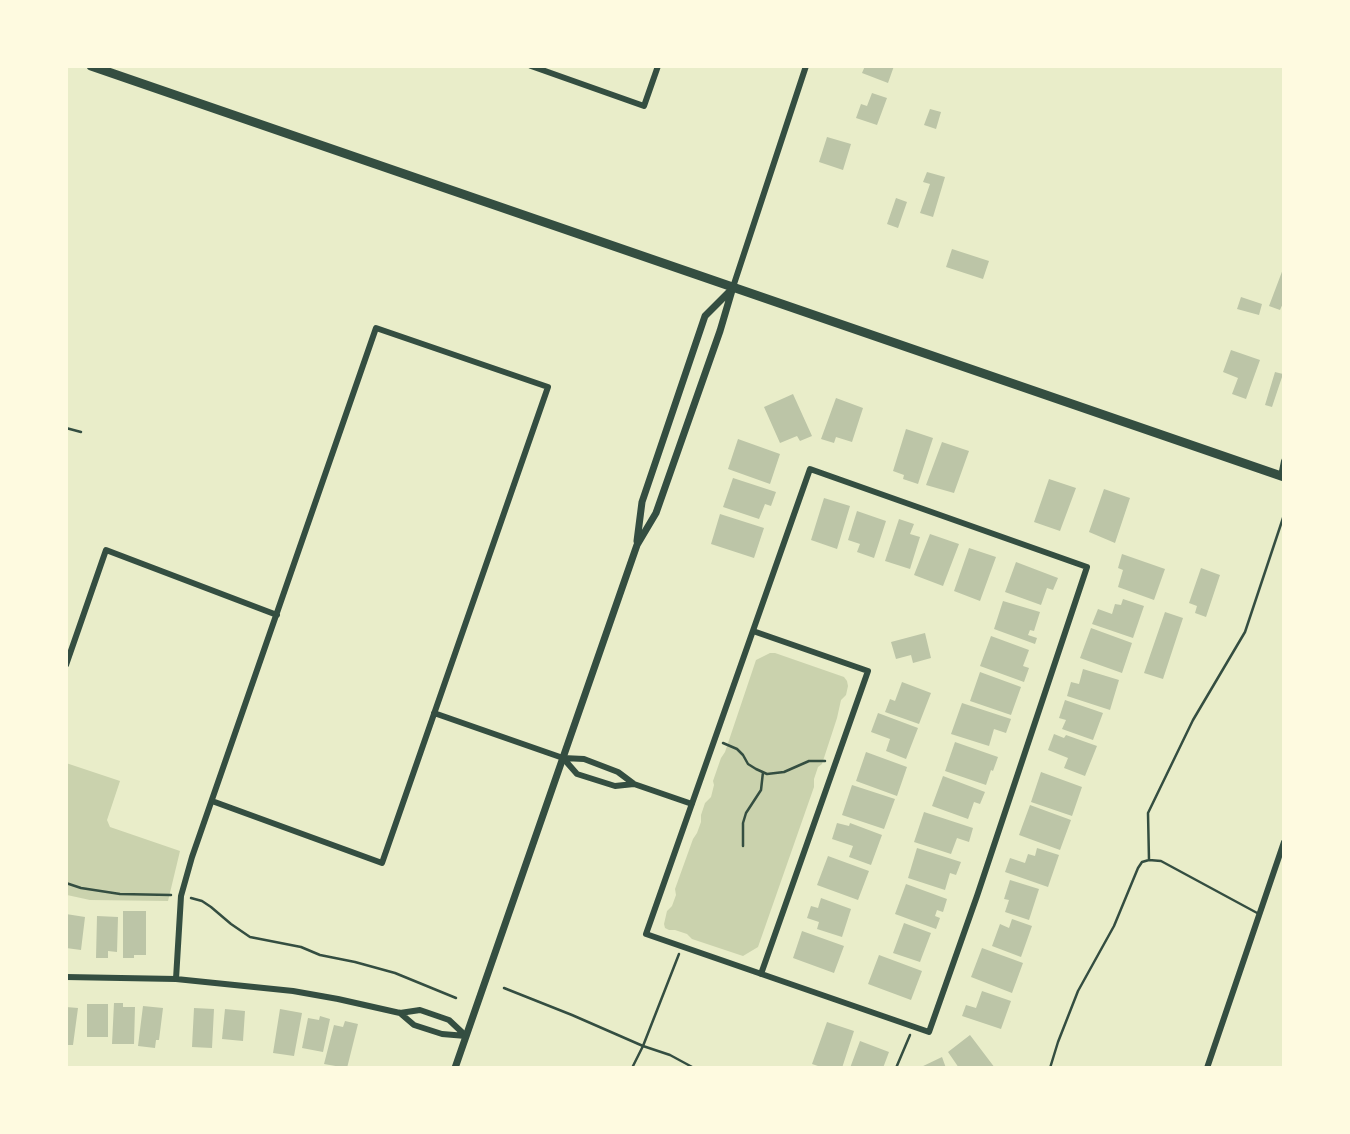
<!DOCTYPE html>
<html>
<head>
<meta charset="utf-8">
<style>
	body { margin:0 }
	#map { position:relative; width:1350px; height:1134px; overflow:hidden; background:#e9edc9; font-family:Quicksand,sans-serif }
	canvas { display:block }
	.frame { position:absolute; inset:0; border:68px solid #fefae0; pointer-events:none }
</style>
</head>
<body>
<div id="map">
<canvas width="1350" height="1134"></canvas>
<div class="frame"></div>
</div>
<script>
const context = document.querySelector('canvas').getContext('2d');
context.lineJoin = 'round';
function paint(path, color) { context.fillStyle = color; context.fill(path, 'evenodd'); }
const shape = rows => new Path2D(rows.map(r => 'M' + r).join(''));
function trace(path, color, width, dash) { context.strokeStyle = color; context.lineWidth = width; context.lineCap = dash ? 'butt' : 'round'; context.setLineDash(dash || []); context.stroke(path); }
const green = shape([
	[770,653,775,653,844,677,847,681,848,686,846,695,841,700,837,718,822,764,818,767,814,779,814,787,758,947,743,956,692,939,687,934,675,930,669,930,665,928,664,924,667,911,672,906,676,895,675,889,693,839,697,833,701,822,701,815,705,803,711,797,714,785,713,781,721,758,725,752,756,660],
	[66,763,120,781,107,820,110,827,180,851,168,901,90,900,67,895]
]);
const building = shape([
	[865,66,894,66,888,83,862,73],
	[872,93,887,98,877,125,856,118,861,104,867,106],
	[930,109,941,112,936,129,924,125],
	[827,137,851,144,843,170,819,162],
	[927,172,945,177,933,217,920,213,930,184,923,182],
	[896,198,907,202,898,228,887,224],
	[952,249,989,261,983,279,946,267],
	[1283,269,1284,301,1280,310,1269,306],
	[1241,297,1262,304,1259,315,1237,309],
	[1231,350,1260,360,1246,399,1232,394,1238,378,1223,372],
	[1275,372,1283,374,1272,407,1265,405],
	[793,394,812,436,800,441,797,436,780,443,764,407],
	[836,398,863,408,852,442,836,437,834,443,821,439],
	[906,429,933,438,918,484,903,479,904,475,893,471],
	[738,439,780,454,770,484,728,469],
	[942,442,969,451,954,493,926,485],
	[733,478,776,492,771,506,765,504,759,519,723,507],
	[1049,479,1076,488,1060,531,1034,522],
	[1104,489,1130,498,1115,543,1089,532],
	[824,498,850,506,837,549,811,540],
	[857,511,886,521,874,558,857,552,860,544,848,540],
	[720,514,764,528,754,558,711,544],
	[899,519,914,524,910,534,920,537,910,569,885,561],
	[930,534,959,544,943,586,914,575],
	[969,548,996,557,980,601,954,591],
	[1122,554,1165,569,1154,600,1118,587,1123,570,1118,568],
	[1016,562,1058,578,1053,590,1047,588,1041,605,1005,592],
	[1201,568,1220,575,1206,617,1195,613,1197,606,1189,603],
	[1123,599,1144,606,1133,638,1092,624,1098,609,1112,614,1115,604,1121,605],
	[1003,601,1040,612,1034,631,1030,630,1028,635,1037,638,1035,644,994,629],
	[1165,612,1183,618,1163,679,1144,673],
	[1091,628,1132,643,1122,673,1080,658],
	[925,633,931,658,913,663,911,655,896,659,891,642],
	[991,636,1029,650,1023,666,1029,668,1024,682,980,666],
	[1083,669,1119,680,1110,710,1067,696,1071,682,1079,684],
	[980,672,1021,687,1011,715,970,701],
	[902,682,931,693,919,724,885,712,890,699,895,701],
	[1065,700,1103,713,1093,740,1062,729,1066,720,1059,718],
	[962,703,1011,719,1006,733,994,729,989,746,951,734],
	[878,713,918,728,906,759,886,751,890,739,871,732],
	[1054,734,1064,738,1066,735,1097,746,1085,776,1064,768,1068,758,1048,750],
	[955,742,998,757,993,771,991,770,986,785,945,771],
	[866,752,907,767,897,796,856,781],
	[1041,772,1082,787,1072,816,1031,802],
	[943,776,985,792,980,804,974,802,968,819,932,806],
	[852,785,895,799,884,829,842,815],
	[1030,805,1071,820,1060,850,1019,835],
	[924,812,973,828,969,842,957,838,951,854,914,842],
	[837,823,849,826,850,823,882,835,871,865,849,857,853,846,832,839],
	[917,848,961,862,956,875,950,873,945,890,908,878],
	[1037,848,1059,855,1048,887,1005,872,1010,858,1025,863,1028,854,1035,856],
	[828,856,869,871,858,900,817,885],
	[1010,880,1039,889,1029,920,1005,912,1009,900,1004,899],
	[906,884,947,899,943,912,937,910,935,916,940,918,936,929,895,914],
	[821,898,851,909,842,937,817,929,819,922,807,918,811,906,818,908],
	[123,911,146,911,146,955,134,955,134,958,123,958],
	[66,914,85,917,81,950,66,948],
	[97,916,118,917,117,952,108,951,108,958,96,958],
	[1012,919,1032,926,1021,957,992,946,1000,924,1009,928],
	[904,923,931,933,920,962,893,953],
	[802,931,844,946,834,973,793,958],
	[982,948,1023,963,1012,993,971,977],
	[879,955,922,971,911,1000,868,984],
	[982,991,1011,1001,1001,1029,962,1016,966,1005,976,1008],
	[114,1003,123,1003,123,1007,135,1007,134,1044,112,1044],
	[87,1004,108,1004,108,1037,87,1037],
	[143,1006,163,1008,159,1040,156,1040,155,1048,138,1046],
	[66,1007,78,1008,73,1045,66,1045],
	[194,1008,214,1009,212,1048,192,1047],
	[225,1009,245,1011,243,1041,222,1039],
	[280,1009,302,1013,294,1056,273,1053],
	[320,1016,330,1019,323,1052,302,1048,308,1018,319,1020],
	[345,1021,358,1024,347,1068,324,1064,334,1025,343,1027],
	[827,1022,854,1031,842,1068,824,1068,812,1064],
	[970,1035,995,1068,959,1068,948,1052],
	[860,1041,889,1052,883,1068,850,1068],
	[942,1057,946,1068,919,1068]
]);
const path = shape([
	[723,743,737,749,743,755,748,764,756,769,767,774,784,772,809,761,825,761],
	[743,846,743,823,746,813,761,790,763,772],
	[66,883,81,888,120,894,171,895],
	[191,898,202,901,211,907,231,924,250,937,301,947,320,955,355,962,395,973,456,998],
	[504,988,572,1015,643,1046,670,1055,694,1068],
	[632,1068,643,1046,679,954],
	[896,1068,910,1035]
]);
const service = shape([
	[66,428,81,432],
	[1149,860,1148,813,1193,720,1245,632,1284,515],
	[1050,1068,1058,1042,1078,991,1114,926,1138,868,1142,862,1149,860,1161,861,1259,914]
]);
const minor = shape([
	[531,66,644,106,658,66],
	[733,287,806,66],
	[810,469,1087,567,977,896,929,1032,646,934,810,469],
	[1281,476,1284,461],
	[753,631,868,671,761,974],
	[66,665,106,550,277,615],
	[434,713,563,758,584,759,618,772,634,784,692,804],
	[563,758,577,774,615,786,634,784],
	[66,977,176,979,293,991,338,999,400,1013,420,1010,449,1020,466,1036],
	[176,979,181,896,192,857,376,328,548,387,382,863,212,801],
	[400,1013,414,1025,442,1034,466,1036],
	[1207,1068,1284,842]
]);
const tertiary = shape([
	[637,541,642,502,705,316,733,288],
	[455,1068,637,545,656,513,720,331,733,287]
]);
const primary = shape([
	[91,66,1284,477]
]);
paint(green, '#cad2ad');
paint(building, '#bcc5a7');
trace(path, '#344e41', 2.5);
trace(service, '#344e41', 2.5);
trace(minor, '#344e41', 6);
trace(tertiary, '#344e41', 7);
trace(primary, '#344e41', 9);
</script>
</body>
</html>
